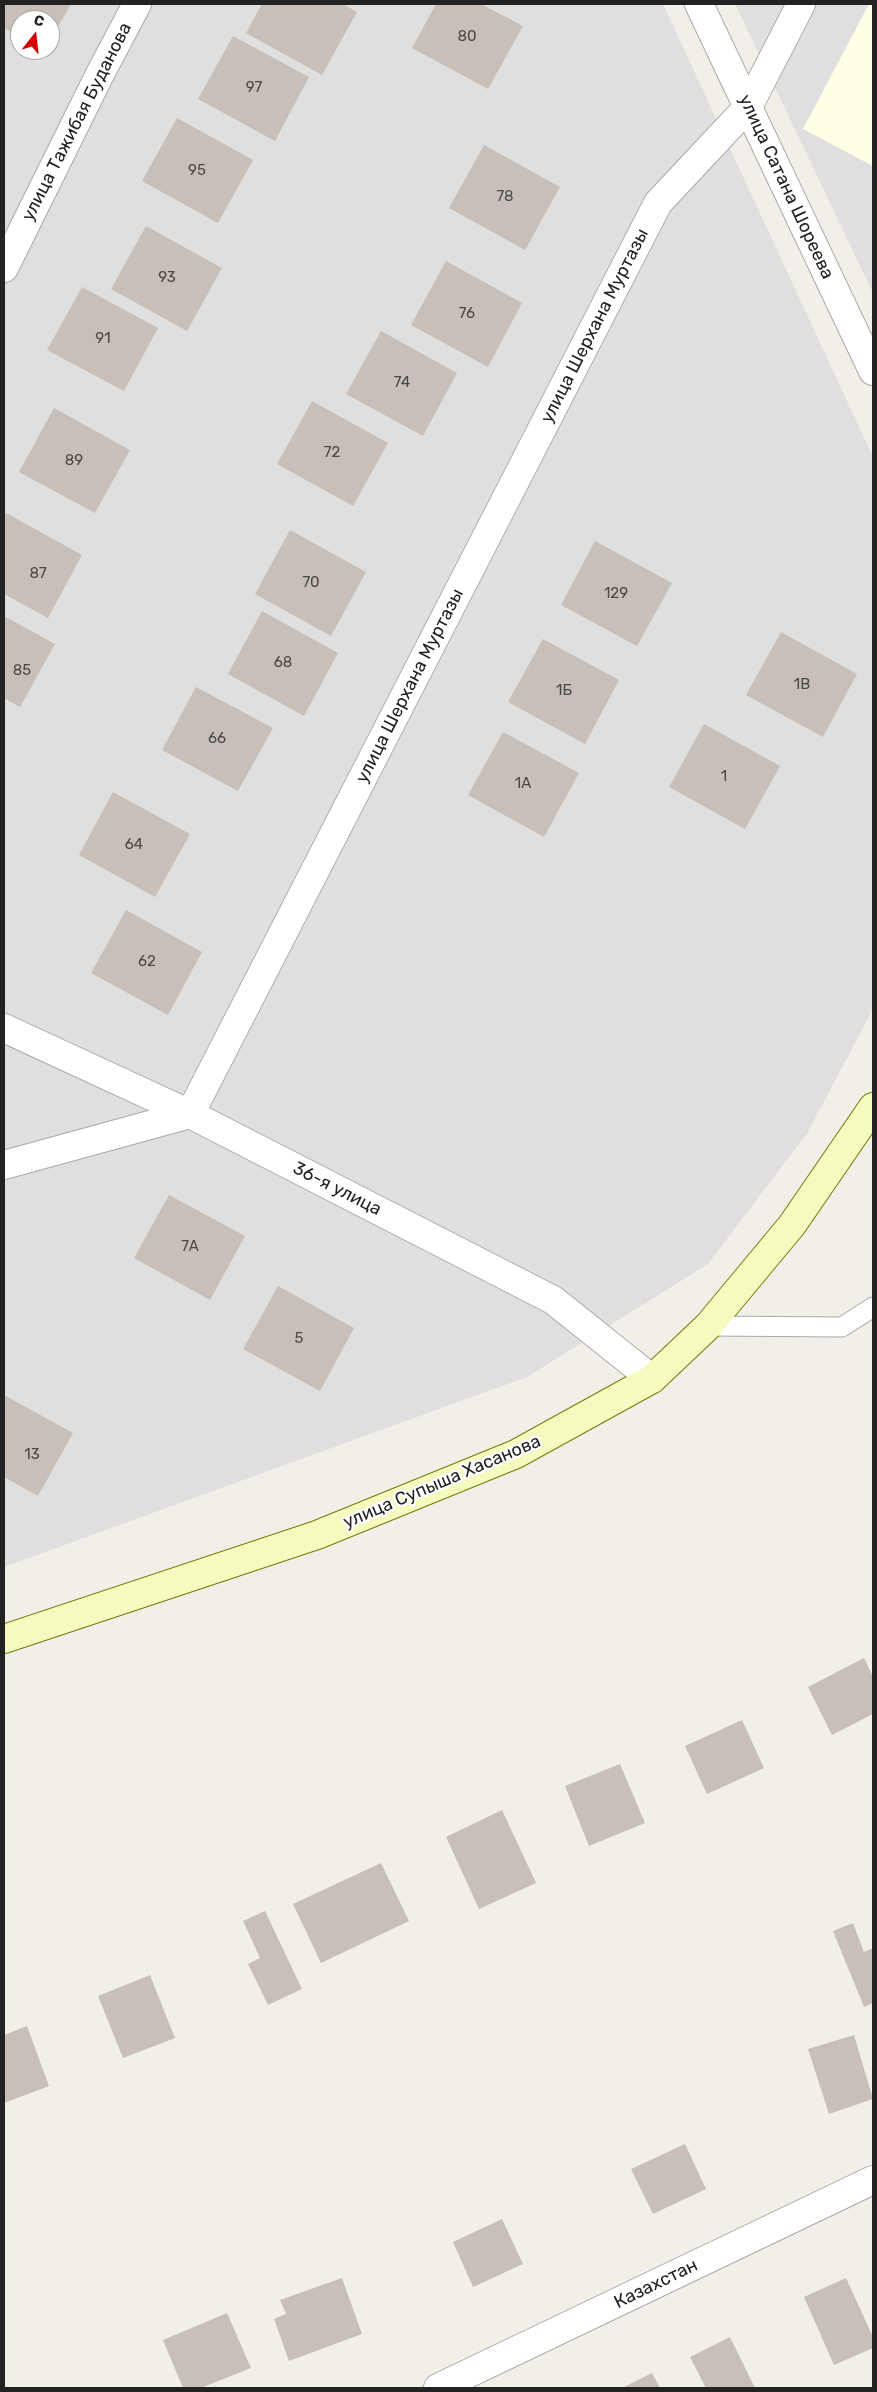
<!DOCTYPE html>
<html>
<head>
<meta charset="utf-8">
<style>
	body { margin:0 }
	#map { position:relative; width:877px; height:2392px; overflow:hidden; background:#f2efe9; font-family:Rubik,sans-serif }
	canvas { display:block }
	.frame { position:absolute; inset:0; border:5px solid #222; pointer-events:none }
	.north { position:absolute; left:10px; top:10px; width:50px; height:50px; box-sizing:border-box; background:#fff; border:1px solid #a7a7a7; border-radius:50%; rotate:16deg; font-size:14px; font-weight:700; line-height:20px; text-align:center; color:#222 }
	.north::after { content:''; display:block; margin:auto; width:18px; height:22px; background:#d40000; clip-path:polygon(50% 0,100% 100%,50% 72%,0 100%) }
</style>
</head>
<body>
<div id="map">
<canvas width="877" height="2392"></canvas>
<div class="frame"></div>
<div class="north">С</div>
</div>
<script>
const context = document.querySelector('canvas').getContext('2d');
context.lineJoin = 'round';
function paint(path, color) { context.fillStyle = color; context.fill(path, 'evenodd'); }
const shape = rows => new Path2D(rows.map(r => 'M' + r).join(''));
function trace(path, color, width, dash) { context.strokeStyle = color; context.lineWidth = width; context.lineCap = dash ? 'butt' : 'round'; context.setLineDash(dash || []); context.stroke(path); }
function drawText(font, color, halo, rows, align = 'center') {
  context.font = font + ' Rubik,sans-serif'; context.lineWidth = 4.5; context.setLineDash([]); context.textBaseline = 'middle'; context.strokeStyle = halo; context.fillStyle = color; for (const [text, x, y, turn = 0] of rows) {
    context.save(); context.translate(x, y); context.rotate((+turn || 0) * Math.PI / 180); context.textAlign = isNaN(turn) ? turn : align; if (halo) context.strokeText(text, 0, 0); context.fillText(text, 0, 0); context.restore();
  }
}
const residential = shape([
	[4,4,663,4,873,457,873,1009,808,1132,708,1264,527,1377,4,1567],
	[20,20,50,20,50,50,20,50],
	[735,4,873,4,873,293]
]);
const education = shape([
	[869,4,873,4,873,166,803,129]
]);
const building = shape([
	[4,4,71,4,50,41,50,20,20,20,20,37,4,28],
	[262,4,343,4,357,12,322,75,246,33],
	[436,4,481,4,523,26,488,89,412,48],
	[233,36,309,77,275,141,198,99],
	[177,118,253,160,218,223,142,181],
	[484,145,560,187,525,250,449,208],
	[146,226,222,268,187,331,111,289],
	[446,261,522,303,488,367,411,325],
	[82,287,158,328,124,391,47,350],
	[381,331,457,373,423,436,346,394],
	[312,401,388,443,353,506,277,464],
	[54,408,130,450,95,513,19,472],
	[6,513,82,555,48,618,4,594,4,517],
	[290,530,366,572,331,636,255,594],
	[595,541,672,583,637,646,561,605],
	[262,611,338,653,304,716,228,674],
	[4,616,55,644,20,707,4,698],
	[781,632,857,674,823,737,746,695],
	[543,639,619,680,585,744,508,702],
	[196,687,273,728,238,791,162,750],
	[704,724,780,766,745,829,669,787],
	[503,732,579,773,544,837,468,795],
	[113,792,190,834,155,897,79,855],
	[126,910,202,952,168,1015,91,973],
	[169,1195,245,1236,210,1300,134,1258],
	[278,1286,354,1328,320,1391,243,1349],
	[4,1395,73,1433,38,1496,4,1477],
	[864,1658,873,1677,873,1714,832,1735,808,1687],
	[742,1720,764,1768,707,1794,685,1746],
	[620,1764,645,1823,589,1846,565,1786],
	[502,1810,536,1883,479,1909,446,1837],
	[381,1863,409,1921,321,1963,293,1904],
	[265,1911,302,1989,268,2005,248,1964,260,1958,243,1921],
	[853,1923,864,1952,873,1948,873,2003,864,2007,833,1931],
	[150,1975,175,2038,123,2058,98,1996],
	[27,2026,49,2086,4,2103,4,2035],
	[854,2035,873,2099,829,2114,808,2049],
	[685,2144,706,2189,653,2214,631,2169],
	[502,2219,523,2264,473,2287,453,2242],
	[342,2278,362,2334,289,2361,274,2319,286,2314,280,2300],
	[846,2278,873,2337,873,2348,834,2365,804,2297],
	[227,2313,251,2368,201,2388,183,2388,163,2340],
	[730,2337,755,2388,706,2388,690,2357],
	[652,2373,660,2388,622,2388]
]);
const lane = shape([
	[708,1326,842,1327,873,1307]
]);
const street = shape([
	[699,4,873,371],
	[4,268,100,74,137,4],
	[4,1028,190,1114,553,1300,652,1379],
	[4,1165,190,1114,658,203,748,107,801,4],
	[438,2388,873,2180]
]);
const secondary = shape([
	[4,1639,317,1535,516,1454,652,1379,708,1326,792,1225,873,1107]
]);
const numberNames = [
	["80",467,37],
	["97",254,88],
	["95",197,171],
	["78",505,197],
	["93",167,278],
	["76",467,314],
	["91",103,339],
	["74",402,383],
	["72",332,453],
	["89",74,461],
	["87",38,574],
	["70",311,583],
	["129",616,594],
	["68",283,663],
	["85",22,671],
	["1В",802,685],
	["1Б",564,691],
	["66",217,739],
	["1",724,777],
	["1А",523,784],
	["64",134,845],
	["62",147,962],
	["7А",190,1247],
	["5",299,1339],
	["13",32,1455]
];
const streetNames = [
	["улица Тажибая Буданова",77,122,-63],
	["улица Сатана Шореева",786,187,65],
	["улица Шерхана Муртазы",595,326,-63],
	["улица Шерхана Муртазы",410,686,-63],
	["36-я улица",337,1189,27],
	["улица Супыша Хасанова",442,1482,-23],
	["Казахстан",656,2284,-26]
];
paint(residential, '#e0dfdf');
paint(education, '#ffffe5');
paint(building, '#c7bfb8');
trace(lane, '#a9a9a9', 21);
trace(street, '#a9a9a9', 30);
trace(secondary, '#707d05', 30);
trace(lane, '#fff', 19);
trace(street, '#fff', 28);
trace(secondary, '#f7fabf', 28);
drawText('15px', '#4b4948', null, numberNames);
drawText('18px', '#222', '#fff', streetNames);
</script>
</body>
</html>
